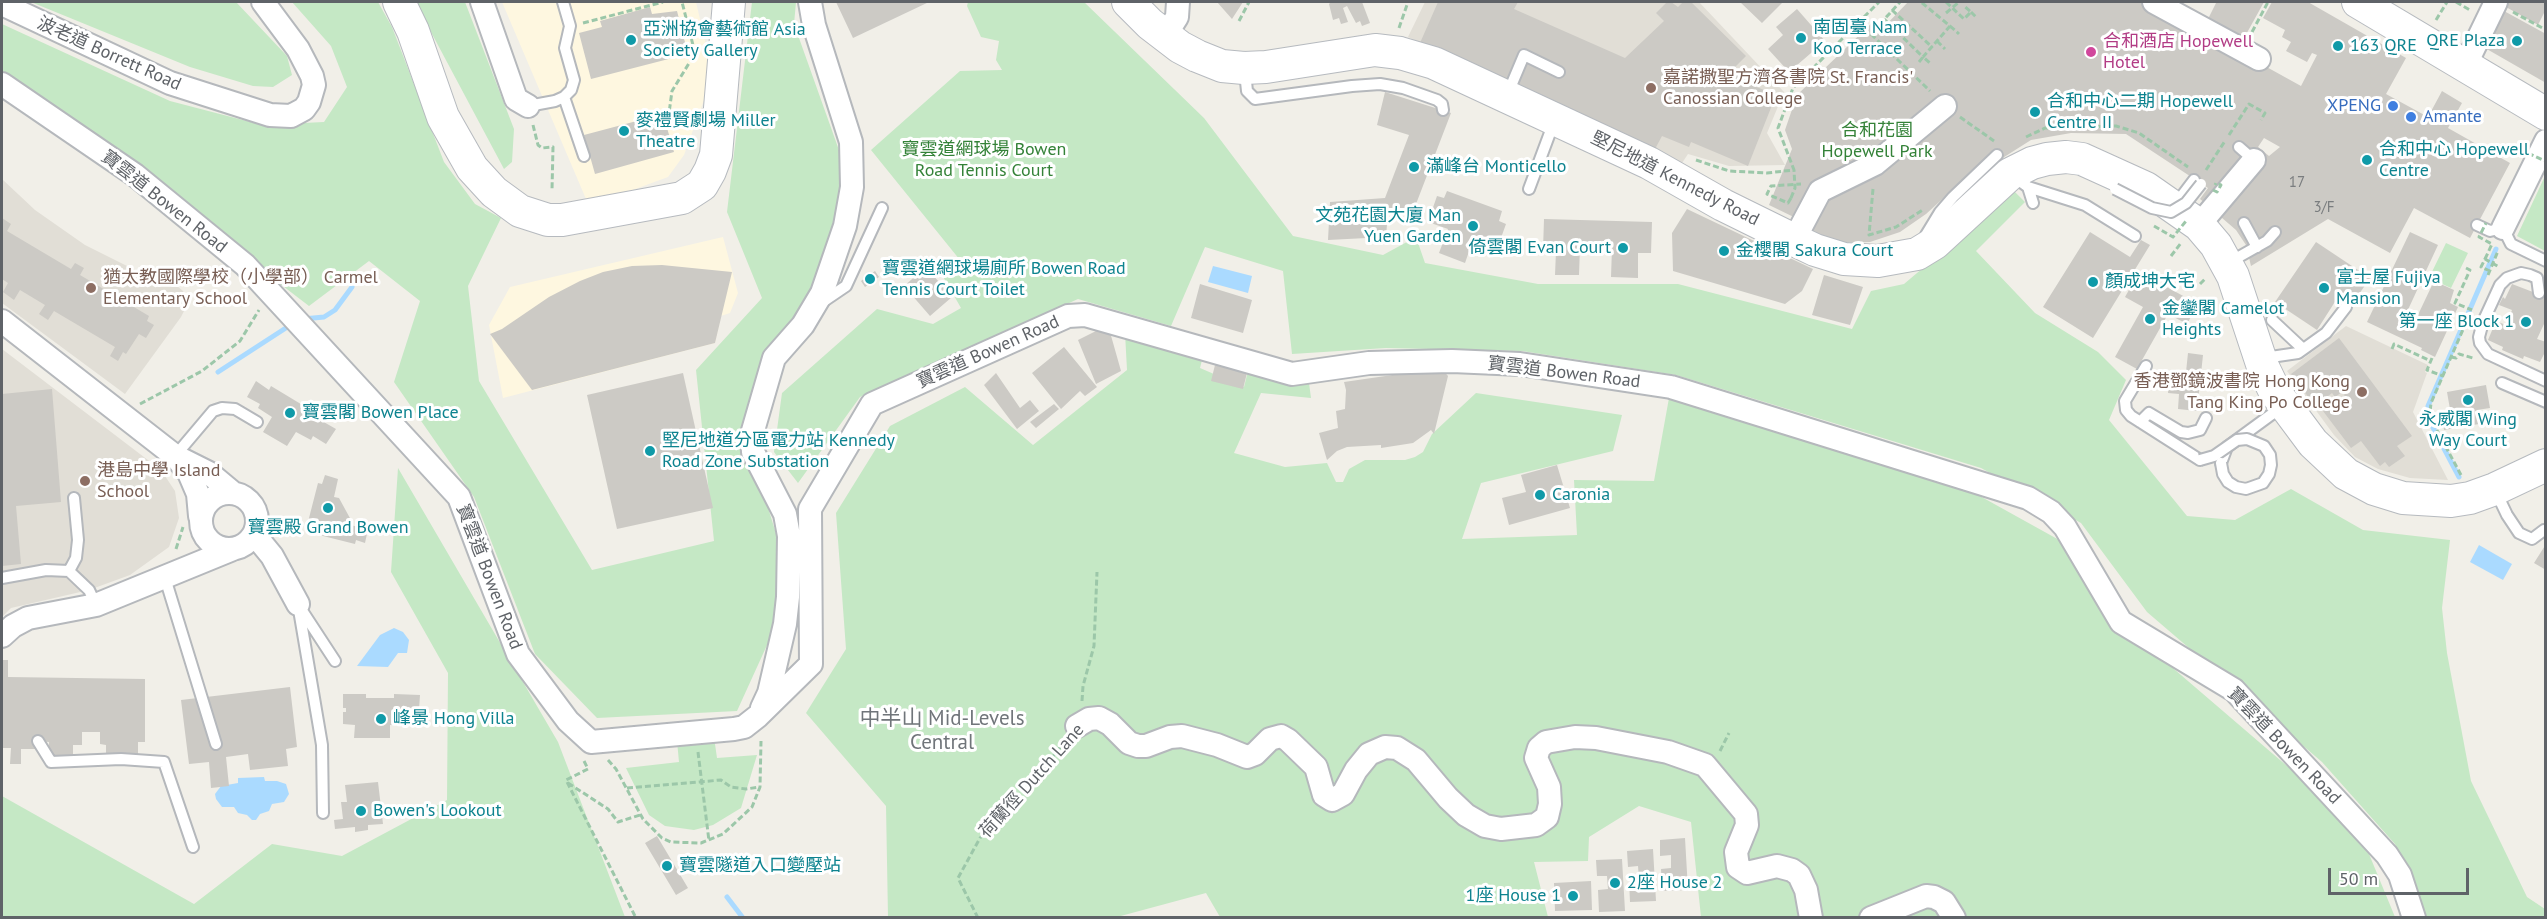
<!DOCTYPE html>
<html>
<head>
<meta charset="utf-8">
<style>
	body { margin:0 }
	#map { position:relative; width:2547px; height:919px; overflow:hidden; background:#f1efe8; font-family:"PT Sans",sans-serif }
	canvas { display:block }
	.frame { position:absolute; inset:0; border:3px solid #5f6368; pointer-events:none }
	.scale { position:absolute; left:2328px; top:868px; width:141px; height:27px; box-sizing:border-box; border:3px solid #5f6368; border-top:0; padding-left:8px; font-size:18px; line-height:21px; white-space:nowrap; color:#5f6368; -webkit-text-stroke:4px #fff; paint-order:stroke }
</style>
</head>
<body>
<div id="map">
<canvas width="2547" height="919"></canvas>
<div class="frame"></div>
<div class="scale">50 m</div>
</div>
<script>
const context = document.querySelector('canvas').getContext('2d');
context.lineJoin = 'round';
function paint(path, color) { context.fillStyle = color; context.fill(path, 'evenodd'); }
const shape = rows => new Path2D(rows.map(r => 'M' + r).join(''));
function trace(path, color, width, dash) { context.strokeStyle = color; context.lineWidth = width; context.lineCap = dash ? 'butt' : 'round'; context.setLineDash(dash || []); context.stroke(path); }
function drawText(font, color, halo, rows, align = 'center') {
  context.font = font + ' "PT Sans","Noto Sans TC",sans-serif'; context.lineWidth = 6; context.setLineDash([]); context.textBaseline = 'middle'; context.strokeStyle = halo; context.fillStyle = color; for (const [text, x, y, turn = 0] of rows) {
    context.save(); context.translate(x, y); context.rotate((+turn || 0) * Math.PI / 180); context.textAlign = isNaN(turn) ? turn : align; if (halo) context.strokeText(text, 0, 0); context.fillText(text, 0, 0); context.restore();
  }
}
const commercial = shape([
	[502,2,696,2,713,75,684,155,668,177,589,206],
	[723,237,738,293,730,313,721,316,715,343,503,398,489,325,510,287]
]);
const education = shape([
	[1425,2,1699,2,1784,92,1767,133,1785,165,1729,166,1688,154,1682,163,1408,37],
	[2,179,35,210,85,245,139,272,176,285,183,291,186,300,185,309,181,317,125,394,2,303],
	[2346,326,2428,365,2425,372,2427,373,2413,412,2448,480,2410,478,2378,469,2355,457,2334,435,2287,371],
	[2,349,161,470,175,491,179,518,169,547,130,575,89,590,11,608,2,617]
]);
const green = shape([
	[31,2,236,2,287,56,292,75,273,87,253,86,190,67],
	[292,2,378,2,392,27,444,162,475,204,501,218,468,286,479,381,592,570,714,541,696,370,762,298,727,212,752,2,796,2,794,24,840,153,841,210,813,303,745,433,778,540,778,621,737,711,597,718,535,654,474,497,394,382,420,301,369,261,309,306,2,71,2,24,170,101,262,125,324,122,347,87,331,46],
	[415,2,465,2,514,129,512,162,504,169],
	[968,2,1084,2,1204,118,1293,236,1383,255,1416,237,1425,263,1538,284,1678,284,1852,329,1871,291,1904,284,2014,191,2025,202,1976,251,2035,313,2098,352,2126,380,2109,420,2187,516,2235,520,2291,489,2363,530,2450,540,2442,608,2447,653,2471,781,2527,897,2545,909,2545,917,2425,917,2395,844,2322,762,2147,612,2081,523,1981,468,1676,375,1522,351,1386,348,1292,354,1283,271,1205,247,1171,326,1078,299,860,397,798,483,774,452,782,393,877,309,933,324,961,308,941,273,964,265,871,150,960,71,1002,70,996,60,999,41,981,37,967,6],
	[2545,176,2545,251,2517,236],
	[2446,243,2468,253,2451,288,2429,278],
	[1125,333,1203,356,1200,368,1244,387,1249,367,1309,383,1311,398,1261,393,1234,453,1285,467,1327,463,1336,482,1343,482,1349,469,1365,460,1405,460,1415,457,1423,452,1432,434,1476,393,1622,415,1613,451,1481,483,1462,539,1577,535,1574,480,1654,481,1669,398,1969,490,2061,541,2125,627,2301,778,2369,854,2395,917,1701,917,1691,822,1639,806,1589,837,1588,861,1534,862,1548,917,1220,917,1206,893,1117,917,888,917,886,806,806,713,846,649,836,513,890,426,965,387,1033,445,1127,370],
	[398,468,558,742,625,917,2,917,2,796,194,904,272,844,342,856,447,800,448,673,391,572],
	[714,737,717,758,757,755,741,808,713,825,694,830,665,826,649,815,626,768,679,762,677,741]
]);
const water = shape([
	[1213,266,1252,276,1248,293,1208,282],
	[2479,545,2512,564,2503,580,2470,562],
	[394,628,403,632,409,640,407,653,398,653,388,667,357,666,380,635],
	[264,777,265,781,277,781,286,784,289,794,284,802,272,804,269,811,260,814,256,820,252,820,247,815,238,813,234,807,222,807,216,799,215,794,221,786,238,783,238,778]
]);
const stream = shape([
	[303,319,324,317,335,310,352,287],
	[218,372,292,324],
	[2459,477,2429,420,2428,406,2496,249],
	[727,897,743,918]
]);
const building = shape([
	[836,2,929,2,853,38],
	[1217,2,1243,2,1232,19],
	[1331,2,1362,2,1370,23,1362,26,1360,21,1356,23,1347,6,1343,8,1348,22,1341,24,1339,18,1333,20,1329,4],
	[1438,2,1518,2,1514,9,1625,58,1664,21,1656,13,1667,2,1671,2,1678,7,1683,2,1691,2,1746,56,1732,70,1749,77,1747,83,1776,95,1748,166,1691,142,1689,147,1662,136,1655,149,1420,43],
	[1740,2,1783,2,1762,23],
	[1908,2,2149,2,2301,86,2317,55,2312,53,2307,62,2286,51,2291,42,2282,37,2285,30,2263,18,2272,2,2308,2,2406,58,2386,94,2428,117,2442,91,2462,103,2448,128,2510,163,2470,238,2414,208,2390,253,2328,219,2251,266,2246,245,2236,230,2200,199,2208,188,2126,134,2071,133,2031,140,2001,159,1994,152,1926,214,1900,232,1870,242,1836,243,1819,237,1804,222,1769,205,1792,149,1785,130,1797,95,1875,20,1883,28],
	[2264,138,2280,147,2269,156,2258,147],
	[2213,2,2264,2,2243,40,2207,21,2216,3],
	[2509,2,2546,2,2546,9,2538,25,2506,7],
	[650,7,652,14,677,11,688,54,591,79,579,33,602,27,600,21],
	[1797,9,1825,41,1789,72,1768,49,1783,35,1776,27],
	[2504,11,2546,34,2546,83,2485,48],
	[1385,92,1451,113,1411,217,1388,211,1386,237,1328,240,1330,202,1385,198,1409,135,1377,125],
	[663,114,674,152,595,174,584,135],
	[1447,191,1502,211,1499,221,1506,224,1497,249,1473,240,1465,263,1439,253,1448,229,1428,222,1437,196,1444,198],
	[1687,209,1813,269,1802,291,1785,304,1673,271,1672,233],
	[2,218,11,224,7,231,71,269,75,263,84,268,80,275,149,316,147,321,154,325,146,338,139,334,126,354,123,352,118,361,110,356,115,347,54,311,48,320,39,314,45,305,20,290,14,300,3,292,8,283,2,279],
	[1544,219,1652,222,1651,253,1638,253,1638,278,1611,277,1612,248,1580,247,1579,275,1555,275,1556,251,1543,250],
	[2090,232,2130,257,2141,240,2150,245,2093,338,2043,307],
	[2410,232,2438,245,2406,314,2416,319,2434,281,2454,290,2450,303,2458,307,2435,357,2421,350,2422,348,2367,322],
	[2316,242,2370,278,2351,306,2338,297,2317,330,2275,302],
	[662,265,732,272,715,343,532,390,490,334,502,329,549,297,580,281,603,272,632,266],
	[926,267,952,297,930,316,904,286],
	[875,271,879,277,865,287,861,281],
	[2139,272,2198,304,2187,324,2168,314,2137,369,2115,357,2143,307,2125,297],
	[1824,275,1863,287,1850,325,1812,315],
	[1200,284,1252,300,1243,333,1191,318],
	[2512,284,2546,297,2546,325,2544,324,2537,339,2546,342,2546,350,2540,362,2524,356,2523,359,2502,350,2503,347,2488,340,2493,328,2490,327,2493,320,2506,325,2512,310,2499,305,2503,297,2505,299],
	[1108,325,1121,371,1096,384,1078,340],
	[2339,338,2412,436,2397,446,2405,456,2389,467,2385,462,2380,466,2361,441,2351,448,2323,411,2345,395,2342,392,2335,397,2332,393,2315,406,2291,374],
	[1064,347,1097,387,1085,396,1080,391,1061,409,1032,373],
	[2188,353,2203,355,2197,411,2178,409,2179,394,2168,393,2170,370,2186,372],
	[1215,365,1247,373,1243,389,1211,381],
	[1441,368,1448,376,1434,434,1431,430,1413,443,1381,448,1381,445,1347,447,1337,451,1327,460,1319,433,1338,428,1336,411,1345,409,1346,390,1344,382],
	[683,373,713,508,617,529,587,395],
	[996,373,1020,408,1030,400,1039,411,1017,429,984,385],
	[256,381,269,390,271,386,324,418,322,421,336,429,326,444,313,436,311,440,296,432,287,446,263,432,272,417,258,408,260,404,247,397],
	[2486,385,2490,408,2477,410,2479,424,2444,430,2442,416,2451,415,2447,392],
	[52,389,61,502,16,506,21,564,2,566,2,394],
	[1054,404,1059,409,1036,428,1030,422],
	[1557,465,1570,508,1509,525,1502,498,1526,492,1521,475],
	[325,475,338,479,334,497,339,498,351,520,350,525,368,529,365,543,356,540,355,544,319,535,309,518,318,483,322,484],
	[2546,544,2546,570,2534,563],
	[2,660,8,660,8,677,145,679,145,742,138,742,138,756,106,756,106,745,100,744,100,732,82,732,82,745,73,745,73,759,48,758,49,742,36,741,36,749,21,749,21,764,10,764,11,748,2,748],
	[290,687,297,747,286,749,288,766,250,770,248,754,226,757,229,786,211,788,209,762,189,764,181,700],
	[343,694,366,694,366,698,394,698,394,694,420,695,419,710,416,710,416,714,419,714,419,726,390,725,390,738,354,738,355,725,343,724,343,712,346,712,346,708,343,708],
	[378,782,383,824,368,825,368,830,355,832,355,827,335,829,334,820,343,819,341,802,347,802,345,785],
	[657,836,688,888,676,895,645,843],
	[1685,838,1688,890,1662,891,1661,869,1671,868,1671,855,1660,856,1660,840],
	[1653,849,1656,901,1630,902,1629,880,1639,879,1638,866,1628,867,1627,851],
	[1622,859,1625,911,1599,912,1598,890,1608,889,1607,876,1597,876,1596,860],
	[1591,881,1592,910,1555,911,1554,883]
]);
const path = shape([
	[1946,2,1964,19,1971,12,1964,6],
	[2456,2,2470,10],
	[1892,10,1932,47],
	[1971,12,1976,17],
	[2513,12,2546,30],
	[1884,19,1923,57,1950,26,1921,2],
	[2436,20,2447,2],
	[1239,21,1249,2],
	[583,23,663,2],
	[1880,24,1900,2],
	[1950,26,1959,34],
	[1399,28,1408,2],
	[2252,32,2268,2],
	[1871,34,1930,91],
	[1937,41,1945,49],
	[1919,62,1923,57,1931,64],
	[1960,117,1994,141],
	[2058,118,2060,128],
	[533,125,538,145,542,148,553,147,552,190],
	[667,128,672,91,691,60,694,49,682,2],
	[2229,135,2249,104,2265,113,2261,120],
	[2026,137,2045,128,2116,126,2139,133,2188,167],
	[1696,160,1729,171,1767,173,1794,170,1778,128,1793,88,1879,2],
	[2206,170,2225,141],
	[1873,189,1869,235,1896,227,1924,209],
	[1791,198,1795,188,1794,170],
	[2171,256,2181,243],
	[2466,268,2470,270,2455,303,2472,310],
	[2490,271,2481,267,2485,259,2499,267],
	[2488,275,2498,251],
	[2200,284,2205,279],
	[2392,349,2394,344,2431,361],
	[2451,357,2456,358,2459,354,2473,358],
	[2432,358,2427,370,2443,376],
	[140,404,202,371,240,341,259,310],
	[2461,475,2432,421,2430,412,2431,403,2465,325],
	[254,494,268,519],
	[176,549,183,527],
	[1082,701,1083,686,1094,646,1097,572],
	[1720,751,1729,733],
	[698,752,709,841],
	[608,760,616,769,643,819,662,838,671,842,701,843,723,834,752,807,760,787,761,741],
	[584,761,588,769,566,780,636,918],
	[568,783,608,809,618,822,640,815],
	[627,788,721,780,731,787,746,789,760,787],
	[978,918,958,878,980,838,1021,798,1065,741]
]);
const lane = shape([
	[1245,72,1247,91,1255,99,1352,86,1380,84,1403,88,1437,100,1442,104,1443,110],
	[1508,93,1524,55,1559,72],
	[564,97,584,156],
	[528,106,555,101,564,97,571,90,574,80,565,48,570,26,563,2],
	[2239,147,2255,161],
	[2013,176,2028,187,2085,205,2135,236],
	[2028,187,2033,203],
	[1529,189,1554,122],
	[2175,205,2194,180],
	[2244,223,2257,247],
	[2477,225,2490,231,2503,228,2511,244,2546,261],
	[1926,235,1940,212,1953,197,1997,155],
	[2228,263,2267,241,2275,232],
	[2539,293,2537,278,2530,275,2521,273,2507,278,2500,285,2483,322,2479,337,2480,343,2488,354,2546,381],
	[821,303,846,286,882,208],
	[2272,320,2303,349],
	[2264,358,2298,353,2326,333,2346,307],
	[2146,366,2125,401,2126,410,2131,416,2200,460],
	[2502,383,2546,402],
	[2140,422,2149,413,2181,432,2188,433,2200,430,2206,418],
	[175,456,213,411,222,408,235,409,257,422],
	[2221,463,2227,447,2283,406],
	[2496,492,2507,515,2519,533,2532,539,2544,530,2546,531],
	[69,571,76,558,78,540,74,498],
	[2,578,46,570,69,571,89,590,96,605],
	[165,578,216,744],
	[298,604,322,745,323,813],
	[301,609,335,661],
	[38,741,51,762,121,759,164,762,193,847]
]);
const street = shape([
	[482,2,516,99,528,106],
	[2154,2,2259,59],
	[2,4,170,83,270,115,291,116,304,109,309,102,314,85,312,76,298,49,263,2],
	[1165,36,1177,17,1178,2],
	[2465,66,2496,2],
	[2,84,135,175,245,265,459,497,518,654,568,721,591,742,734,729,744,727,758,716,811,664,810,509,872,404,1068,316,1085,315,1292,374,1369,363,1452,361,1520,364,1671,387,2028,498,2051,512,2065,527,2121,622,2234,690,2387,855,2400,875,2414,918],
	[2199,225,2254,160],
	[2503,228,2546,141],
	[1794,240,1820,191,1875,164,1945,106],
	[2,321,175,456,209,473,233,493],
	[176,457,189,473,198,494,200,516],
	'201 521a28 28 0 1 1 56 0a28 28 0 1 1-56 0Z',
	[254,534,272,556,298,604],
	[2,636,13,626,28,618,96,605,233,549],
	[762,708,769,693,785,624,788,597,789,536,785,514,753,452,752,434,774,358,803,325,822,293,845,226,852,187,851,142,814,25,810,2],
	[1077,726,1089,719,1099,718,1110,724,1129,743,1138,746,1146,746,1170,737,1182,736,1217,745,1247,757,1255,754,1270,739,1281,736,1288,740,1316,767,1324,795,1332,800,1343,794,1356,770,1369,754,1385,747,1397,748,1416,760,1448,798,1466,815,1485,826,1501,829,1536,825,1547,817,1550,804,1549,787,1536,758,1539,748,1546,742,1575,737,1596,738,1668,752,1705,765,1746,814,1747,825,1736,852,1738,867,1747,873,1777,866,1792,870,1799,875,1806,890,1811,918],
	[1871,918,1926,896,1934,897,1944,902,1954,918]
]);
const secondary = shape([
	[399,2,413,31,443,117,472,168,494,192,520,211,548,220,562,220,682,198,702,185,710,171,716,155,729,2],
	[1128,2,1150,24,1180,47,1197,56,1222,66,1244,68,1266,67,1375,50,1400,53,1434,63,1649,163,1723,205,1794,240,1815,250,1844,259,1878,261,1917,254,1935,243,2010,174,2032,163,2047,159,2066,157,2082,159,2146,188,2199,225,2216,245,2233,276,2263,367,2275,392,2313,443,2346,474,2374,489,2403,498,2451,501,2470,498,2495,489,2546,465],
	[2358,2,2546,114]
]);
const pathBridge = shape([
	[1946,13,1959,2],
	[2528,153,2545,161],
	[2213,190,2217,192,2221,185,2216,183,2215,185],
	[1791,198,1788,203,1767,194,1771,186,1801,184],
	[2154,226,2173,237,2186,221],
	[2485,259,2492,244,2479,237,2486,223]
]);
const laneBridge = shape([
	[2115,189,2152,208,2171,212,2186,203,2201,184],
	[2200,460,2214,456,2237,440,2247,439,2264,446,2270,455,2271,465,2269,474,2263,483,2246,489,2236,487,2228,482,2223,474,2221,463]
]);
const markers = [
	[1801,38,6,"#0f9aa8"],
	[631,40,6,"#0f9aa8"],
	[2517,41,6,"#0f9aa8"],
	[2338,46,6,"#0f9aa8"],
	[2091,52,6,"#d1479c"],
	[1651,88,6,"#8d6e63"],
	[2393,106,6,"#3f7fe0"],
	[2035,112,6,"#0f9aa8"],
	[2411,117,6,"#3f7fe0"],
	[624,131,6,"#0f9aa8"],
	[2367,160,6,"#0f9aa8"],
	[1414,167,6,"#0f9aa8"],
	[1473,226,6,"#0f9aa8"],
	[1623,248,6,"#0f9aa8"],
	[1724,251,6,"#0f9aa8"],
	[870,279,6,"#0f9aa8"],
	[2093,282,6,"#0f9aa8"],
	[91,288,6,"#8d6e63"],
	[2324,288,6,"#0f9aa8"],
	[2150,319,6,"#0f9aa8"],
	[2526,322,6,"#0f9aa8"],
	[2362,392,6,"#8d6e63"],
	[2468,400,6,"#0f9aa8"],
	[290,413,6,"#0f9aa8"],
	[650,451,6,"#0f9aa8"],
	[85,481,6,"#8d6e63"],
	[1540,495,6,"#0f9aa8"],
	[328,508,6,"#0f9aa8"],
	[381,719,6,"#0f9aa8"],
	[361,811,6,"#0f9aa8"],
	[667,866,6,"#0f9aa8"],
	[1615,883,6,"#0f9aa8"],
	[1573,896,6,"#0f9aa8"]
];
const numberNames = [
	["17",2297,183],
	["3/F",2324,208]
];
const cultureNames = [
	["南固臺 Nam",1813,28],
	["Koo Terrace",1813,49],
	["亞洲協會藝術館 Asia",643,30],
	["Society Gallery",643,51],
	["QRE Plaza",2505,41,"right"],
	["163 QRE",2350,46],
	["合和中心二期 Hopewell",2047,102],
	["Centre II",2047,123],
	["麥禮賢劇場 Miller",636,121],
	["Theatre",636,142],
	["合和中心 Hopewell",2379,150],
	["Centre",2379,171],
	["滿峰台 Monticello",1426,167],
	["文苑花園大廈 Man",1461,216,"right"],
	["Yuen Garden",1461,237,"right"],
	["倚雲閣 Evan Court",1611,248,"right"],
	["金櫻閣 Sakura Court",1736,251],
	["寶雲道網球場廁所 Bowen Road",882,269],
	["Tennis Court Toilet",882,290],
	["富士屋 Fujiya",2336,278],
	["Mansion",2336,299],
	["顏成坤大宅",2105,282],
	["金鑾閣 Camelot",2162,309],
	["Heights",2162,330],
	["第一座 Block 1",2514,322,"right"],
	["寶雲閣 Bowen Place",302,413],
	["永威閣 Wing",2468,420,"center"],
	["Way Court",2468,441,"center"],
	["堅尼地道分區電力站 Kennedy",662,441],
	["Road Zone Substation",662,462],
	["Caronia",1552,495],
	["寶雲殿 Grand Bowen",328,528,"center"],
	["峰景 Hong Villa",393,719],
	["Bowen's Lookout",373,811],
	["寶雲隧道入口變壓站",679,866],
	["2座 House 2",1627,883],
	["1座 House 1",1561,896,"right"]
];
const hotelNames = [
	["合和酒店 Hopewell",2103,42],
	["Hotel",2103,63]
];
const streetNames = [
	["波老道 Borrett Road",109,54,24],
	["堅尼地道 Kennedy Road",1675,179,27],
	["寶雲道 Bowen Road",164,202,38],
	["寶雲道 Bowen Road",988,352,-24],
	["寶雲道 Bowen Road",1564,373,7],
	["寶雲道 Bowen Road",489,577,69],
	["寶雲道 Bowen Road",2284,746,46],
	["荷蘭徑 Dutch Lane",1032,781,-48]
];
const educationNames = [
	["嘉諾撒聖方濟各書院 St. Francis'",1663,78],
	["Canossian College",1663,99],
	["猶太教國際學校（小學部） Carmel",103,278],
	["Elementary School",103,299],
	["香港鄧鏡波書院 Hong Kong",2350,382,"right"],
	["Tang King Po College",2350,403,"right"],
	["港島中學 Island",97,471],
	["School",97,492]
];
const shopNames = [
	["XPENG",2381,106],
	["Amante",2423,117,"left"]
];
const parkNames = [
	["合和花園",1877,131],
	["Hopewell Park",1877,152],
	["寶雲道網球場 Bowen",984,150],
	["Road Tennis Court",984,171]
];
const quarterNames = [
	["中半山 Mid-Levels",942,719],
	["Central",942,743]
];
paint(commercial, '#fef7e0');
paint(education, '#e1ded6');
paint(green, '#c5e8c5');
paint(water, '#aadaff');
trace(stream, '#aadaff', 5);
paint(building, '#cccac5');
trace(lane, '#b5b8bc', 14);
trace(street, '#b5b8bc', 26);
trace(secondary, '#b6babf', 34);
trace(path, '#9cc7a9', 3, [6, 3]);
trace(lane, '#fff', 10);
trace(street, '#fff', 22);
trace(secondary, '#fff', 32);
trace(laneBridge, '#b5b8bc', 14, []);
trace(pathBridge, '#9cc7a9', 3, [6, 3]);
trace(laneBridge, '#fff', 10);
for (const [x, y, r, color] of markers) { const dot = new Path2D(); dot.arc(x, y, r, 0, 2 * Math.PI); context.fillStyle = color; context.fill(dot); trace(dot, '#fff', 2); }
drawText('15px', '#7a7d7f', null, numberNames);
drawText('18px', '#0d838f', '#fff', cultureNames, 'left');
drawText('18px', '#b23c85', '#fff', hotelNames, 'left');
drawText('18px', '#5f6368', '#fff', streetNames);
drawText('18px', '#785e54', '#fff', educationNames, 'left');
drawText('18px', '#366cbe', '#fff', shopNames, 'right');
drawText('18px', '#348238', '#fff', parkNames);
drawText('21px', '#70757a', '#fff', quarterNames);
</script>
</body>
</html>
